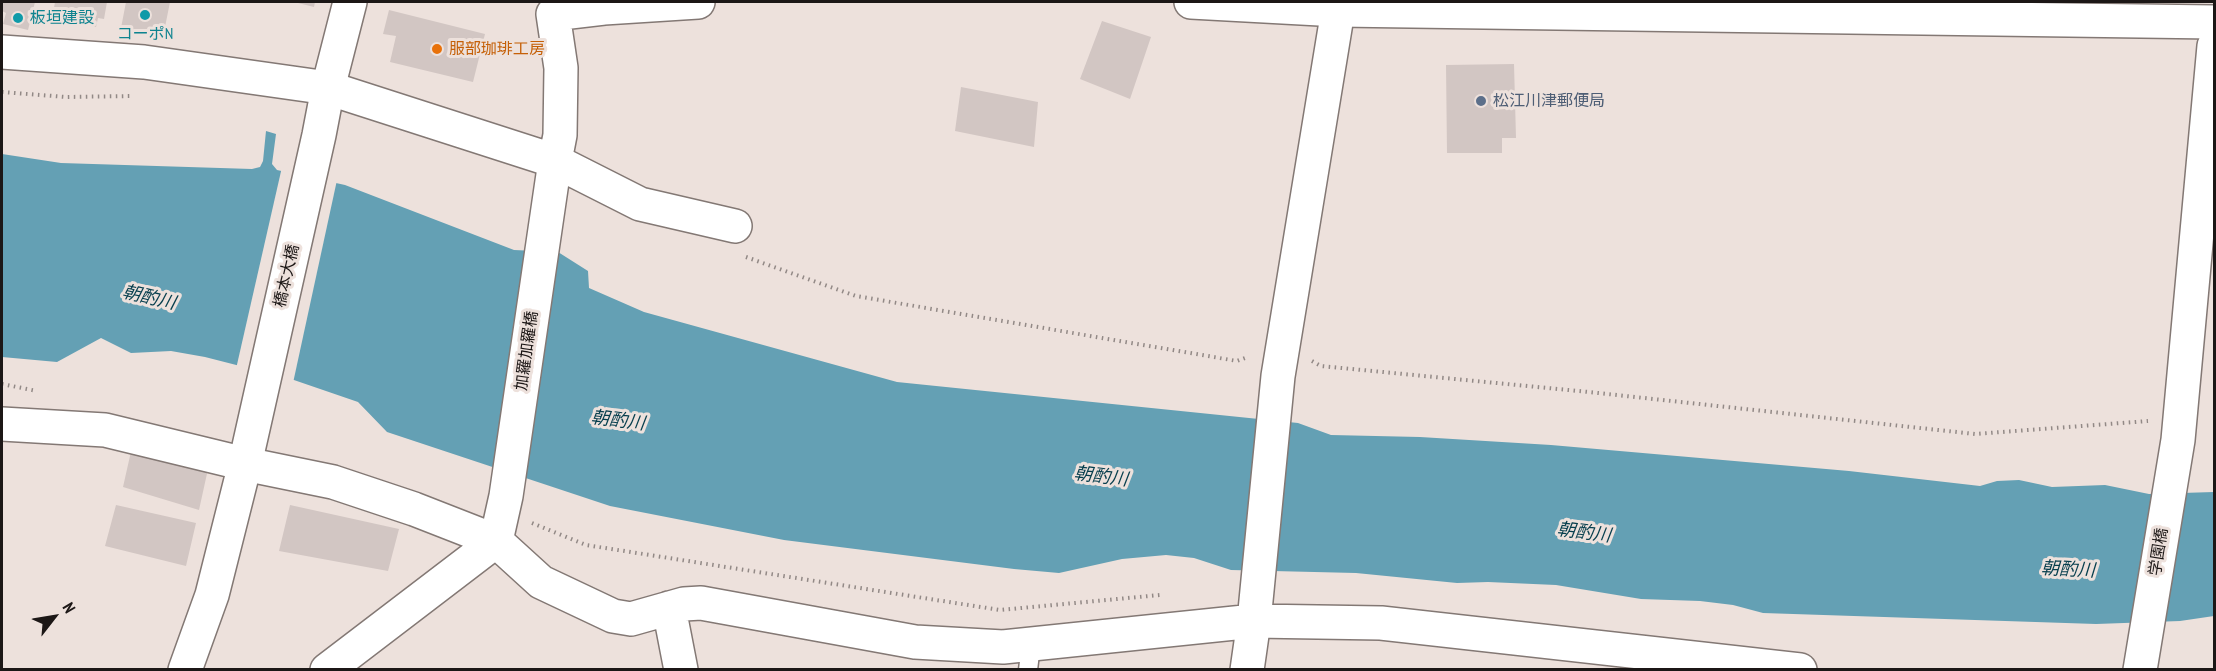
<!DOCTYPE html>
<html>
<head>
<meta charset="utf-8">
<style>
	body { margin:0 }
	#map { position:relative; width:2216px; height:671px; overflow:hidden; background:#ede1dc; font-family:"PT Sans Narrow",sans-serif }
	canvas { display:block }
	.frame { position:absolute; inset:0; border:3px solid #1c1716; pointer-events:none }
	.north { position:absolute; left:24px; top:587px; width:60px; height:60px; -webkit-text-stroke:4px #ede1dc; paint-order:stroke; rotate:59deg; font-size:16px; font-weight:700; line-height:24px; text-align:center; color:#1c1716 }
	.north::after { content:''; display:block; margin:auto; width:21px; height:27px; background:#1c1716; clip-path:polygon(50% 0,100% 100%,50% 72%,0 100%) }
</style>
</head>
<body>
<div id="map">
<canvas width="2216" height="671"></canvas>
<div class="frame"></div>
<div class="north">N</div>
</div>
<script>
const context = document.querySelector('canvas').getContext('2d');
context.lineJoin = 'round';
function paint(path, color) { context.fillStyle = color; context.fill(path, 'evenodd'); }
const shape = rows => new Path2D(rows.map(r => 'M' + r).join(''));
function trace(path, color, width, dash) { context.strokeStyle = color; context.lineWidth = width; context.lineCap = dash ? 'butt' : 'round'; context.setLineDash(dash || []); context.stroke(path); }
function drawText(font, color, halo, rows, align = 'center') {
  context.font = font + ' "PT Sans Narrow","Noto Sans JP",sans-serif'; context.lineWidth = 6; context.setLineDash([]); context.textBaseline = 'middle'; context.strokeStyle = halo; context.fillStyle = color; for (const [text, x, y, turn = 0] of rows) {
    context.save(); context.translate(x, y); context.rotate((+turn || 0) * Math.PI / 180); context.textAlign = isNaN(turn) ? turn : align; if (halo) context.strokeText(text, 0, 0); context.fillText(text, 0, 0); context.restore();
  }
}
const water = shape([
	[266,131,276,134,272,164,277,170,345,185,514,250,558,252,588,271,589,288,644,312,897,382,1298,423,1331,435,1420,437,1551,445,1849,471,1980,486,1997,481,2019,480,2052,487,2105,485,2149,494,2214,492,2214,616,2180,621,2096,624,1763,613,1733,605,1700,601,1641,599,1556,585,1488,582,1457,583,1356,573,1231,570,1194,558,1166,555,1122,559,1059,573,1014,569,784,540,610,506,387,432,358,402,291,379,205,357,171,351,131,353,101,338,57,362,2,357,2,154,61,163,252,169,260,167,263,161]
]);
const pier = shape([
	[282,167,337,180,293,383,236,369]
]);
const building = shape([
	[2,2,35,2,28,30,3,24,6,13,2,11],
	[55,2,107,2,104,19,98,18,96,27,52,19],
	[126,2,170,2,163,37,121,28],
	[294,2,315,2,314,7],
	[389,10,485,34,473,82,390,62,396,36,383,34],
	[1102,21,1151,37,1130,99,1080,79],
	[1514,64,1516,138,1502,138,1502,153,1447,153,1446,65],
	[961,87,1038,102,1034,147,955,131],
	[132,447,208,469,199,510,123,487],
	[116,505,196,523,186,566,105,546],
	[290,505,399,529,388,571,279,551]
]);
const path = shape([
	[2,92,66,97,133,96],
	[746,257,856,296,1237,361,1248,357],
	[1312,361,1321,366,1589,392,1975,434,2148,421],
	[2,384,37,391],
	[532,523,586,545,1000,610,1160,595]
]);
const service = shape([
	[1028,670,1031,645]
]);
const minor = shape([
	[698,2,604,8,553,14,561,68,560,135,555,161,640,204,735,226],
	[2,52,144,62,328,88,555,161,506,496,496,541,327,670],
	[2,424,105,430,245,464,333,482,414,509,496,541,541,582,613,616,631,619,684,604,701,603,915,642,1003,647,1254,621,1381,623,1800,670],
	[669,608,681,670],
	[1247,670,1254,621,1278,376,1338,10],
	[2140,670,2178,440,2214,46]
]);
const tertiary = shape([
	[1191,2,1338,10,2214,22],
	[185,670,212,595,245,464,319,135,328,88,350,2]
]);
const markers = [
	[145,15,6,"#0f9aa8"],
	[18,18,6,"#0f9aa8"],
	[437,49,6,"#e8710a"],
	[1481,101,6,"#5c6f8a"]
];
const cultureNames = [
	["板垣建設",30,18],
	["コーポN",145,34,"center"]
];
const foodNames = [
	["服部珈琲工房",449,49]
];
const serviceNames = [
	["松江川津郵便局",1493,101]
];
const streetNames = [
	["橋本大橋",287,276,-77],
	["加羅加羅橋",527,351,-82],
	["学園橋",2159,552,-81]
];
const waterNames = [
	["朝酌川",149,298,13],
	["朝酌川",618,421,7],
	["朝酌川",1101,477,7],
	["朝酌川",1584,533,7],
	["朝酌川",2068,570,3]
];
paint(water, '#64a0b4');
paint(pier, '#ede1dc');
paint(building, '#d2c6c3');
trace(service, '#837874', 21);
trace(minor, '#837874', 36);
trace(tertiary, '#837874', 36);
trace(path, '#928986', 4, [1.5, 4.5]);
trace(service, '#fff', 18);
trace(minor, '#fff', 33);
trace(tertiary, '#fff', 33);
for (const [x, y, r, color] of markers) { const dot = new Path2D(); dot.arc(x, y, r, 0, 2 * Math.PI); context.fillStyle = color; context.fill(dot); trace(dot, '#ede1dc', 2); }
drawText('16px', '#0d838f', '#ede1dc', cultureNames, 'left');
drawText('16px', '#c56008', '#ede1dc', foodNames, 'left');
drawText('16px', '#4e5e75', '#ede1dc', serviceNames, 'left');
drawText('16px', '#1c1716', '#ede1dc', streetNames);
drawText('italic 18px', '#063e4d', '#ede1dc', waterNames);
</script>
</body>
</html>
